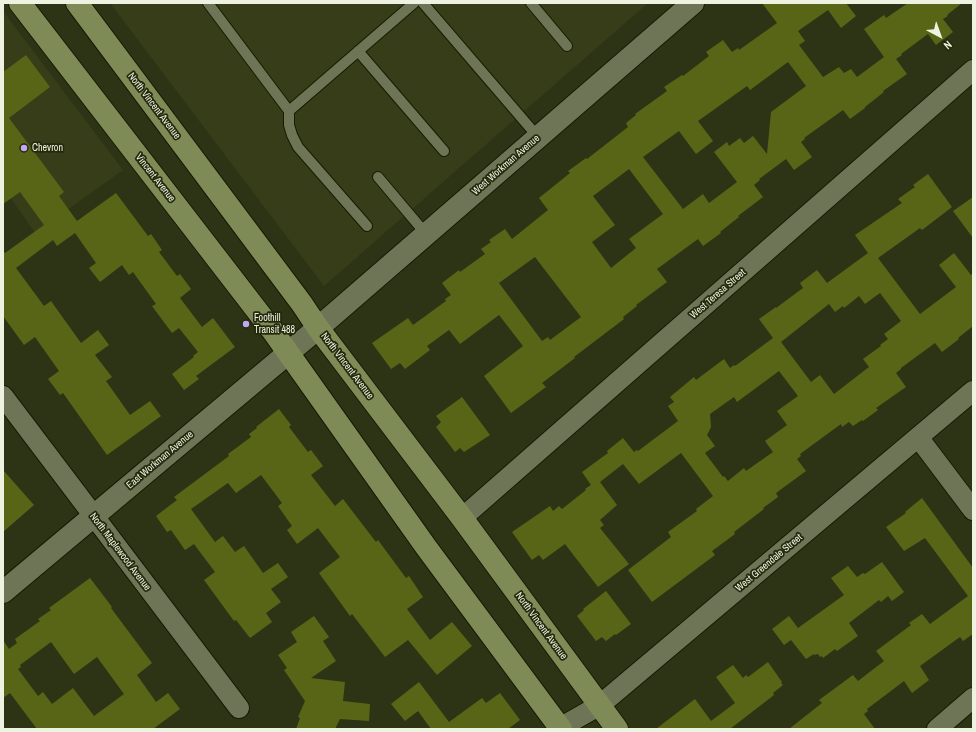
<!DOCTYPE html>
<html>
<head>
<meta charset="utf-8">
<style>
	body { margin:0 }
	#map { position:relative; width:976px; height:732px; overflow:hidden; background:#2d3416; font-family:"Archivo Narrow",sans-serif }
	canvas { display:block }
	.frame { position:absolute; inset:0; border:4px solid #eef3e1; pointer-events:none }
	.north { position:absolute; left:920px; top:16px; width:40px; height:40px; -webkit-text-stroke:3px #24290c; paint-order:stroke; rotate:139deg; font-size:11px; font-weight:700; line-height:16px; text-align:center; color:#eef3e1 }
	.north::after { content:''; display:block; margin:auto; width:14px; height:18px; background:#eef3e1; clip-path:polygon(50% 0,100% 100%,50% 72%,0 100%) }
</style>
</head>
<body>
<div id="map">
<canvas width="976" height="732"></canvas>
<div class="frame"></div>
<div class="north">N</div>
</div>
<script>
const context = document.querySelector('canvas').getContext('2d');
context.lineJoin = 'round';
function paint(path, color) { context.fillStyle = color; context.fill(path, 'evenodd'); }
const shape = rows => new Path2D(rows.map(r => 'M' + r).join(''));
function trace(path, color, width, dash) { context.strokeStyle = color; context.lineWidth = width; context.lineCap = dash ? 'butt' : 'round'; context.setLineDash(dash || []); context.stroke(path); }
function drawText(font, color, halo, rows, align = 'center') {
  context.font = font + ' "Archivo Narrow",sans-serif'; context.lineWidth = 3.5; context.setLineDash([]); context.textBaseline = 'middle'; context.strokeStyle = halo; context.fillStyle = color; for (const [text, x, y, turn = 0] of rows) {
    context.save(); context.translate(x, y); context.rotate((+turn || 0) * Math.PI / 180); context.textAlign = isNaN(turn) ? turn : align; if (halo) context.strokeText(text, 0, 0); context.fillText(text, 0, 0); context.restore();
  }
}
const built = shape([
	[110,3,648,3,324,286],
	[3,11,123,170,35,233,3,187]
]);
const building = shape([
	[762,3,846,3,856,16,841,28,828,10,798,31,805,41,799,45,823,77,839,67,844,73,851,69,857,77,884,57,864,29,884,15,886,18,908,3,962,3,947,15,948,16,943,19,953,32,936,45,928,34,901,54,902,55,896,59,907,74,883,91,884,92,865,107,865,108,850,119,843,110,804,138,805,139,801,142,812,157,794,170,786,159,759,179,760,180,754,185,763,197,738,216,739,217,720,232,721,233,703,246,698,239,657,269,667,282,636,305,637,306,623,317,624,319,574,357,575,358,542,383,546,387,511,413,484,376,523,346,499,315,460,344,449,330,427,346,430,350,405,369,400,363,391,369,372,343,408,318,413,325,446,301,445,299,451,295,442,283,459,270,460,272,485,254,481,249,491,242,489,240,505,229,512,239,548,210,539,198,570,173,568,171,586,158,587,159,628,127,626,123,636,115,635,114,667,91,664,87,682,75,683,76,709,56,706,52,723,40,732,52,738,48,739,50,777,23],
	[788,62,806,86,771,112,767,154,753,136,744,143,740,138,729,146,727,142,714,152,737,182,709,203,703,194,683,209,643,157,679,131,696,154,713,141,698,121,747,86,750,90],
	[629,169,663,214,629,239,636,248,611,268,592,242,615,225,593,196],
	[535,257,581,317,550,340,548,337,542,341,499,283],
	[26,55,50,87,9,118,64,192,59,196,77,221,116,193,148,236,151,234,162,250,159,252,177,276,180,274,191,289,180,298,202,327,213,318,235,347,196,376,199,379,184,390,172,374,194,357,193,356,198,352,179,328,172,333,152,306,156,304,133,272,129,275,122,265,100,282,89,268,96,263,75,233,57,246,53,240,16,268,44,306,51,301,81,343,98,330,109,345,95,355,112,377,106,381,130,415,150,401,161,416,107,455,63,393,60,395,48,379,59,371,35,337,24,345,3,316,3,251,5,253,44,225,20,192,3,204,3,72],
	[928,174,952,207,922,230,920,228,878,258,920,314,956,287,939,265,954,253,971,275,973,273,973,326,958,338,959,339,942,352,935,343,901,368,901,369,896,373,906,387,876,408,878,410,863,421,862,420,853,426,849,422,842,427,841,424,800,454,801,456,797,459,806,471,776,493,778,497,763,508,764,509,734,532,735,534,712,551,715,555,652,602,628,570,671,537,668,532,697,511,696,509,713,496,681,453,639,484,623,464,600,482,617,505,600,520,604,525,600,528,629,564,598,587,565,544,543,560,539,555,532,560,512,532,550,506,553,511,559,506,562,509,586,490,585,489,591,485,582,472,608,453,607,451,623,438,634,452,637,450,638,451,678,421,668,406,674,402,670,397,694,377,696,380,724,359,730,368,734,365,735,366,773,338,759,319,776,307,776,308,803,288,800,283,817,270,827,283,868,253,855,235,902,203,898,199,915,187,913,185],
	[880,293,901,321,884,334,888,339,880,345,881,346,863,359,869,367,834,394,820,375,811,382,781,342,829,304,835,312,843,306,844,308,859,296,865,304],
	[779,371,798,396,777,411,787,425,765,441,773,452,746,471,744,468,728,481,724,476,723,477,705,453,715,446,707,435,711,427,710,414,734,397,737,402],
	[973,197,973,238,953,211],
	[462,397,490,435,464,452,460,448,455,452,436,427,441,422,436,416],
	[279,409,291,425,289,427,308,452,311,450,323,466,311,475,335,506,343,499,376,542,378,540,406,578,409,576,423,597,407,609,430,640,452,622,472,646,437,675,408,640,385,657,352,614,350,616,319,573,340,557,318,528,297,544,287,530,292,526,278,506,282,503,261,475,236,493,228,483,191,509,215,542,223,536,235,552,244,546,263,573,278,563,288,577,271,589,281,602,266,613,272,622,250,638,236,620,234,621,204,580,215,572,194,544,185,550,171,530,167,532,156,516,177,500,174,497,229,456,228,454,251,437,249,434,257,428,256,427],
	[3,470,34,505,3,532],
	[922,498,973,568,973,634,963,641,960,637,920,666,929,680,912,693,904,681,867,709,868,711,864,714,875,729,789,729,822,703,819,700,853,675,858,681,884,661,876,651,911,625,909,623,922,614,930,624,968,596,925,538,904,551,886,527,906,513,905,512],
	[882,562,904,592,892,601,888,596,881,602,879,600,849,623,858,636,837,651,835,649,823,658,822,656,820,657,818,654,814,655,814,654,806,659,791,640,784,645,772,629,789,616,798,628,844,595,831,578,848,566,857,577,863,573,865,574],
	[90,578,112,607,111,608,152,663,137,675,156,702,168,693,180,709,153,729,37,729,10,693,3,698,3,640,9,649,17,643,15,639,40,621,38,619,51,610,49,608],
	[51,642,74,674,97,657,124,694,94,716,73,688,52,704,43,692,38,696,18,669,21,667,20,665],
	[606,591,631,624,616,635,615,634,606,641,602,637,596,641,577,616,584,610,583,609],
	[314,616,329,637,323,641,336,661,311,678,345,682,343,701,370,704,369,721,340,719,335,729,296,729,300,718,298,717,305,701,284,670,287,668,278,655,297,642,291,632],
	[768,662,782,682,781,683,783,685,773,693,774,695,730,729,656,729,695,699,711,721,735,703,716,677,733,665,743,678,746,675,748,677],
	[419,682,449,722,482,698,486,703,500,693,520,720,508,729,431,729,418,711,405,721,391,704]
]);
const lane = shape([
	[208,3,289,111,289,125,292,135,298,147,367,226],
	[423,3,538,137],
	[531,3,567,46],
	[358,51,444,151],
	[289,111,414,3],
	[378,177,426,234]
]);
const street = shape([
	[3,396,239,708],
	[918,437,973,510],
	[462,518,973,70],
	[558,729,600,705,973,391],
	[937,729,973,698]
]);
const secondary = shape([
	[3,592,318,328,693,3]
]);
const primary = shape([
	[20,3,272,330,426,547,561,729],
	[77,3,302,304,318,328,462,518,617,729]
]);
const markers = [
	[24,148,4,"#c1a8f3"],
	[246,324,4,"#c1a8f3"]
];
const streetNames = [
	["North Vincent Avenue",154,106,53],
	["West Workman Avenue",506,165,-41],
	["Vincent Avenue",155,178,52],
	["West Teresa Street",718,294,-41],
	["North Vincent Avenue",347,366,53],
	["East Workman Avenue",160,460,-40],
	["North Maplewood Avenue",120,552,53],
	["West Greendale Street",769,563,-40],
	["North Vincent Avenue",541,626,54]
];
const poiNames = [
	["Chevron",32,148],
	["Foothill",254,318],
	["Transit 488",254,330]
];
paint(built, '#363d18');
paint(building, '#586516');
trace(lane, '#161b01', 12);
trace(street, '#161b01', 22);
trace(secondary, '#161b01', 24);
trace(primary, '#161b01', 24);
trace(lane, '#6e7556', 10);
trace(street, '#6e7556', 20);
trace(secondary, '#6e7556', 22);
trace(primary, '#7f8b57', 22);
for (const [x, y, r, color] of markers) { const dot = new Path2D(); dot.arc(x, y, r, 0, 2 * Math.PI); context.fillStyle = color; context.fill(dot); trace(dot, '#24290c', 1.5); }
drawText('10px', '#eef3e1', '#24290c', streetNames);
drawText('10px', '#eef3e1', '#24290c', poiNames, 'left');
</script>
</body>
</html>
